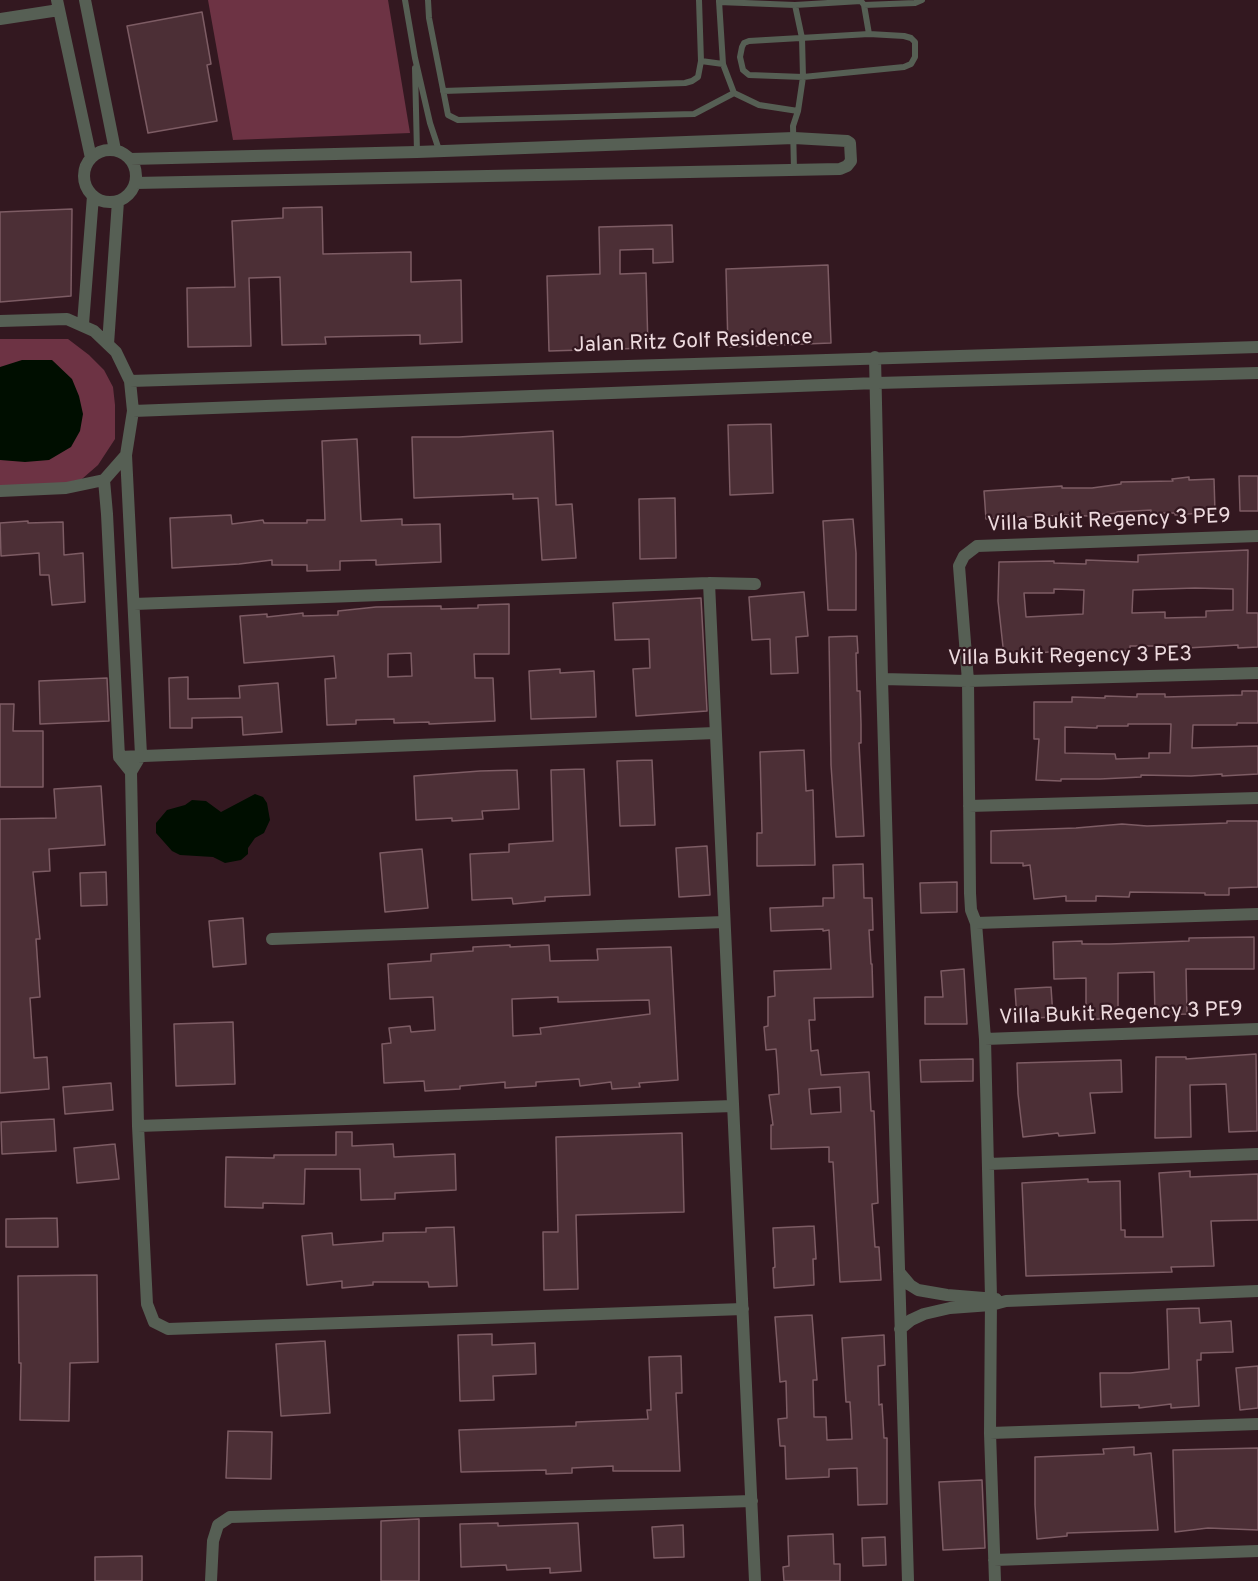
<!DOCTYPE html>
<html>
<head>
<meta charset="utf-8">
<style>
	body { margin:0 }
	canvas { display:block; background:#331820 }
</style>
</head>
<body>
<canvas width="1258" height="1581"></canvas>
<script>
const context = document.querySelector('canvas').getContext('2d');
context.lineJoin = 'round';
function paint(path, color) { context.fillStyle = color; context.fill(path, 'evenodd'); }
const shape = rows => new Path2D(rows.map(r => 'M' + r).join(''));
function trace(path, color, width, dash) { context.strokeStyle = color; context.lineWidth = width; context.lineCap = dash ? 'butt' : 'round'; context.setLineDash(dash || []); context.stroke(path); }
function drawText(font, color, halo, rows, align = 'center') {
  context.font = font + ' Overpass,sans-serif'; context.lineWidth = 4.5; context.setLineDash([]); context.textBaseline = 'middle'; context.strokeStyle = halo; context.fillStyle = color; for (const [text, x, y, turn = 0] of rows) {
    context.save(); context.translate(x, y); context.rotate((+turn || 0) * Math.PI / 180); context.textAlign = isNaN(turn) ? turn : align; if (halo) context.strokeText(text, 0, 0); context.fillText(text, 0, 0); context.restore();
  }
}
const green = shape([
	[208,0,388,0,410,133,233,140],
	[0,339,68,339,89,355,104,370,113,387,115,405,115,439,98,465,75,485,0,490]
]);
const water = shape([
	[22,360,52,360,72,379,79,396,83,414,80,431,71,447,49,460,25,462,0,460,0,367],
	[255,794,263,797,267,803,270,820,264,833,255,838,248,848,248,854,241,860,225,863,213,857,180,855,172,851,156,833,156,823,167,810,185,805,192,800,206,801,221,812]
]);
const building = shape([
	[202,12,211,64,207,65,217,121,148,133,127,26,202,12],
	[322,207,323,254,411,252,411,282,461,280,462,342,420,344,420,335,325,337,326,344,282,345,280,277,249,278,251,346,188,347,187,288,235,287,232,221,283,218,283,208,322,207],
	[72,209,71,296,0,302,0,212,72,209],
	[672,225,673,262,653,263,653,249,620,250,620,274,646,273,648,348,549,351,547,276,600,274,599,227,672,225],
	[828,265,831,343,728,347,726,269,828,265],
	[771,424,773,493,730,495,728,425,771,424],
	[553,431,556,505,572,504,576,558,542,560,538,498,513,499,513,494,414,498,412,437,459,437,553,431],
	[357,439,361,521,402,519,402,525,440,524,441,562,376,565,376,560,340,561,340,570,307,571,307,565,272,565,272,560,239,564,172,568,170,518,231,515,232,524,263,520,264,523,307,523,307,520,325,520,322,441,357,439],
	[1239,476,1258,476,1258,511,1240,511,1239,476],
	[1189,477,1189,480,1214,479,1215,512,1175,515,1175,513,1151,513,1151,510,1117,512,1117,513,1088,516,1068,515,986,519,984,491,1062,486,1062,488,1092,488,1121,484,1121,482,1173,481,1172,479,1189,477],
	[675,498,676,558,640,559,639,499,675,498],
	[853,519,856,553,856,610,828,610,823,521,853,519],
	[28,521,28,523,63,522,64,555,83,553,85,602,52,605,49,575,40,575,39,553,1,556,0,523,28,521],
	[1248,550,1247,613,1258,613,1258,647,1238,648,1238,645,1170,649,1170,646,1130,646,1130,651,1060,651,1004,656,998,601,999,562,1054,561,1054,563,1086,564,1086,560,1138,562,1138,555,1248,550],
	[1195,588,1233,589,1233,610,1206,611,1206,617,1165,618,1165,612,1132,613,1133,590,1195,588],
	[1054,589,1084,590,1083,614,1026,617,1024,593,1054,593,1054,589],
	[804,592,808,636,796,637,798,673,771,674,770,639,752,640,749,597,804,592],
	[701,598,707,711,636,716,633,669,650,668,649,639,615,640,613,603,701,598],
	[509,604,509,654,474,654,475,678,493,678,495,721,429,724,429,722,394,723,394,719,356,720,356,724,327,725,325,679,336,678,334,656,244,663,240,616,267,614,267,617,303,613,303,616,338,615,338,611,376,607,441,606,441,609,478,608,478,605,509,604],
	[411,653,412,676,388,677,388,654,411,653],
	[857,636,858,653,856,653,857,691,860,691,861,724,861,743,859,743,864,836,836,837,831,765,829,637,857,636],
	[560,669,560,673,594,671,596,717,531,719,529,671,560,669],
	[188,677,188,699,240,698,239,686,278,683,282,732,243,735,242,717,192,718,192,728,170,728,169,678,188,677],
	[107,678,109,721,40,724,39,681,107,678],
	[1242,691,1258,691,1258,723,1237,723,1237,725,1193,725,1192,748,1258,746,1258,774,1222,776,1222,774,1191,776,1141,775,1141,777,1100,779,1061,779,1061,781,1036,780,1039,739,1034,739,1034,702,1072,702,1072,697,1105,698,1105,696,1137,697,1137,694,1165,694,1165,697,1242,695,1242,691],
	[1128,724,1171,724,1170,753,1149,753,1149,758,1116,759,1115,754,1065,753,1065,727,1097,728,1097,726,1128,726,1128,724],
	[0,704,14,704,13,731,43,731,43,787,0,787,0,704],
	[804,750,806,791,813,790,815,865,757,866,757,833,762,833,760,752,804,750],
	[652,760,655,825,620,826,617,761,652,760],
	[584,769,590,895,545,897,545,901,513,904,512,898,472,900,470,854,509,852,509,844,553,841,551,770,584,769],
	[517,770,519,809,482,811,483,819,452,821,452,818,416,820,414,776,480,771,517,770],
	[101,786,105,845,49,849,50,871,33,872,40,939,36,939,40,997,30,998,34,1058,47,1057,49,1089,0,1093,0,819,56,818,54,789,101,786],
	[1227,821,1258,821,1258,887,1229,888,1229,895,1205,895,1205,893,1130,892,1129,897,1096,896,1096,901,1066,901,1066,896,1034,899,1030,865,1023,866,1023,863,991,863,991,831,1076,828,1122,824,1147,826,1227,823,1227,821],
	[707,846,710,895,679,897,676,848,707,846],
	[422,849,428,908,385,912,380,853,422,849],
	[863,864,864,898,872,898,873,930,869,930,871,964,872,964,873,997,814,998,815,1020,809,1020,811,1051,818,1050,821,1075,869,1072,871,1111,874,1111,878,1203,872,1204,875,1247,879,1247,881,1280,840,1282,833,1162,829,1162,829,1147,771,1149,771,1125,773,1125,769,1095,779,1094,778,1075,776,1049,766,1050,764,1027,768,1026,768,997,775,996,774,971,831,969,829,930,823,931,823,929,771,931,770,908,823,906,823,898,834,898,833,865,863,864],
	[840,1087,841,1112,811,1114,809,1089,840,1087],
	[106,872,107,905,81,906,80,873,106,872],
	[957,882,957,912,921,913,920,883,957,882],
	[243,918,246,964,213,967,209,921,243,918],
	[1254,937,1254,969,1186,969,1187,1014,1155,1015,1154,972,1118,973,1118,1019,1086,1019,1086,978,1054,979,1053,942,1082,941,1082,944,1110,944,1189,941,1189,938,1254,937],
	[510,945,510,947,549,945,550,961,598,960,597,949,671,947,678,1080,639,1083,640,1087,612,1089,611,1082,580,1086,579,1079,536,1082,536,1086,505,1088,505,1082,460,1086,460,1089,425,1091,424,1081,384,1083,382,1044,391,1043,389,1028,410,1026,411,1032,435,1030,433,997,390,999,388,964,431,961,431,954,473,951,473,947,510,945],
	[558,997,558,1002,649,1000,650,1014,540,1028,541,1034,513,1036,512,999,558,997],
	[964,969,967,1024,925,1024,925,997,943,997,941,971,964,969],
	[1051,987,1053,1017,1017,1019,1015,989,1051,987],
	[233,1022,235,1084,176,1086,174,1024,233,1022],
	[1256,1054,1257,1131,1229,1132,1226,1084,1190,1085,1191,1137,1155,1138,1156,1057,1186,1057,1186,1059,1256,1054],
	[973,1059,973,1081,921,1082,920,1060,973,1059],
	[1121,1060,1122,1092,1090,1093,1095,1133,1059,1136,1058,1133,1023,1137,1018,1094,1017,1063,1121,1060],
	[111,1083,113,1110,65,1114,63,1087,111,1083],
	[54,1119,56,1151,2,1154,1,1122,54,1119],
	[336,1132,352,1132,352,1146,393,1144,394,1157,455,1154,456,1190,395,1193,395,1199,361,1200,360,1169,305,1169,304,1204,263,1203,263,1208,225,1207,226,1157,274,1158,274,1155,336,1155,336,1132],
	[682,1133,684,1212,576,1215,578,1289,544,1290,543,1232,558,1232,556,1137,682,1133],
	[115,1144,119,1179,77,1183,74,1148,115,1144],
	[1190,1171,1190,1177,1258,1174,1258,1220,1211,1221,1214,1266,1171,1267,1172,1272,1026,1276,1022,1183,1088,1179,1088,1182,1120,1181,1121,1230,1125,1230,1125,1237,1163,1237,1159,1173,1190,1171],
	[57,1218,58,1247,6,1247,6,1219,57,1218],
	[814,1226,816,1259,813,1259,814,1285,774,1288,773,1268,775,1267,773,1228,814,1226],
	[454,1227,457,1286,429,1287,428,1282,373,1282,373,1285,342,1288,342,1281,307,1285,302,1236,332,1233,333,1245,383,1241,383,1233,426,1232,426,1228,454,1227],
	[97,1275,98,1362,70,1363,69,1421,20,1420,21,1363,19,1363,18,1276,97,1275],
	[1199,1308,1200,1323,1231,1321,1233,1352,1201,1353,1201,1360,1197,1360,1199,1406,1171,1408,1171,1404,1139,1408,1139,1405,1101,1407,1100,1373,1130,1373,1169,1369,1167,1309,1199,1308],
	[812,1315,817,1380,813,1380,814,1417,826,1417,827,1440,852,1439,850,1402,846,1402,842,1338,884,1335,885,1365,878,1366,879,1405,882,1404,884,1438,887,1438,887,1504,858,1505,857,1468,829,1469,829,1477,786,1479,785,1446,780,1446,778,1419,787,1418,786,1381,780,1382,775,1317,812,1315],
	[492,1334,492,1345,535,1343,536,1374,493,1376,494,1400,460,1401,458,1335,492,1334],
	[325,1341,330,1413,281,1416,276,1344,325,1341],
	[681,1356,682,1393,676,1393,680,1471,613,1471,613,1466,572,1468,572,1473,546,1474,546,1470,461,1472,459,1430,576,1426,576,1422,648,1419,647,1410,651,1410,649,1357,681,1356],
	[1258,1366,1258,1408,1240,1410,1236,1368,1258,1366],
	[228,1431,272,1432,271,1479,226,1478,228,1431],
	[1134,1447,1134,1455,1151,1453,1158,1530,1067,1533,1067,1536,1037,1539,1035,1505,1035,1457,1104,1454,1103,1449,1134,1447],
	[1258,1448,1258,1530,1208,1528,1175,1532,1173,1450,1258,1448],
	[982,1480,985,1548,943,1550,939,1482,982,1480],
	[419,1519,419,1581,381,1581,381,1521,419,1519],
	[498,1523,498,1526,578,1523,581,1571,550,1573,550,1568,507,1570,506,1565,461,1567,460,1524,498,1523],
	[683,1525,684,1557,654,1558,652,1527,683,1525],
	[833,1534,834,1564,840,1564,840,1581,784,1581,783,1567,789,1566,788,1536,833,1534],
	[885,1537,886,1565,863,1566,862,1538,885,1537],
	[142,1556,142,1581,95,1581,95,1557,142,1556]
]);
const lane = shape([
	[405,0,415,58,430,123,439,150],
	[428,0,429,18,448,115,458,120,694,114,734,93],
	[719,1,723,64,734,93,759,105,798,111,793,126,794,170],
	[719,2,795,5,861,1,864,5,869,34,904,36,911,38,915,42,915,57,911,64,904,67,803,77,749,75,743,70,740,57,742,47,744,43,749,41,869,34],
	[795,5,802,38,803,77,798,111],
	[864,5,915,3,922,0],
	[701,61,723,64],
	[415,68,417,152],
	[443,91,685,83,692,81,698,77,701,61,699,0]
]);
const street = shape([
	[57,0,91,158],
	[85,0,115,150],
	[0,19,59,10],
	'84 176a26 26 0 1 1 52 0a26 26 0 1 1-52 0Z',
	[130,159,417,152,794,138,847,141,850,143,851,161,847,166,840,169,135,183],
	[0,321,67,319,94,331,116,352,130,381,133,411,126,455,104,480,66,488,0,491],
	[83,324,93,196],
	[108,344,118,201],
	[875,357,882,679,908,1581],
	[130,381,1258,347],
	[133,411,877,383,1258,373],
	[104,480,107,514,119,757,131,772,141,755,126,455],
	[709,583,755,1581],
	[134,604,709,583,755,584],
	[882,679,968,681,1258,673],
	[119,757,715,733],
	[131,772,138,1126,147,1304,154,1322,168,1329,743,1309],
	[969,806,1258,798],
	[976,923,1258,914],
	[272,939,724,922],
	[985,1039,1258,1029],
	[138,1126,733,1106],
	[988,1164,1258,1154],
	[899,1272,910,1285,918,1290,947,1295,996,1299],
	[900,1329,911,1320,924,1314,950,1308,991,1305,1006,1301,1258,1291],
	[990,1433,1258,1424],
	[994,1560,1258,1551],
	[211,1581,213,1541,218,1525,230,1517,752,1501],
	[995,1581,990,1433,991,1298,985,1039,976,923,971,910,970,893,968,681,959,566,964,556,977,546,1258,536]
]);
const streetNames = [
	["Jalan Ritz Golf Residence",693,343,-2],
	["Villa Bukit Regency 3 PE9",1109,522,-2],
	["Villa Bukit Regency 3 PE3",1070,658,-1],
	["Villa Bukit Regency 3 PE9",1121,1015,-2]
];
paint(green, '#6d3344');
paint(water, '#000e00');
paint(building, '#4c2f36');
trace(building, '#7d5c64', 1.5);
trace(lane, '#565f54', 6);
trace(street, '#565f54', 12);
drawText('21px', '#eddade', '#331820', streetNames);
</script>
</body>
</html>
